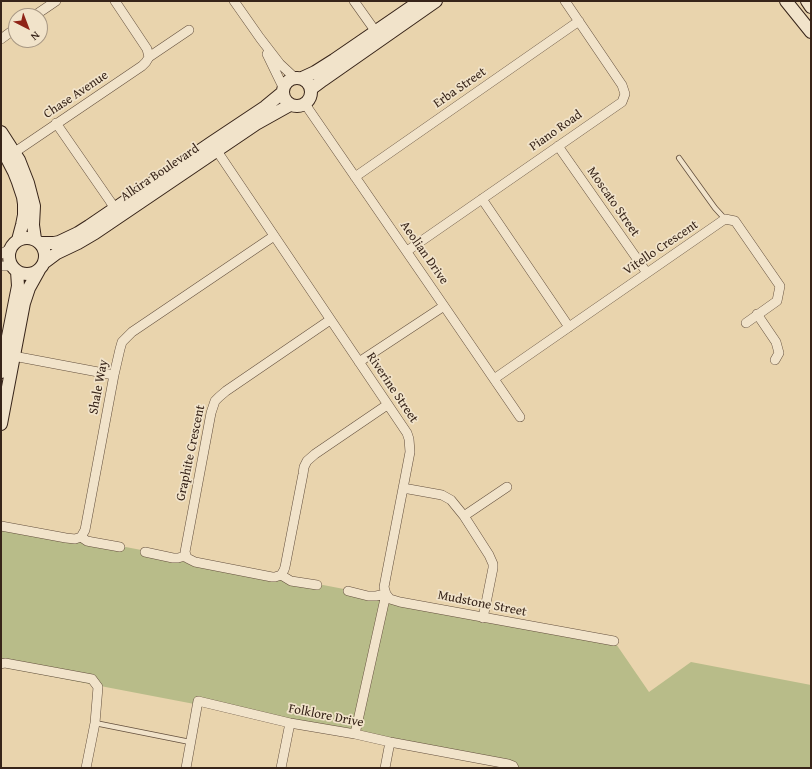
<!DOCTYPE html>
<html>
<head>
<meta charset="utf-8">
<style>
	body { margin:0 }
	#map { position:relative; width:812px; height:769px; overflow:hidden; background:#e9d4ad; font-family:"Gentium Book Plus",serif }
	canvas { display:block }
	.frame { position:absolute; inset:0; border:2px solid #372419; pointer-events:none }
	.north { position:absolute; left:8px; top:8px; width:40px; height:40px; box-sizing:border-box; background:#f1e3ca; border:1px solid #a79783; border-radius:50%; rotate:138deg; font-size:11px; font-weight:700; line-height:16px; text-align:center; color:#372419 }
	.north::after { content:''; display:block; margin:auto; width:14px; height:18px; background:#8f2418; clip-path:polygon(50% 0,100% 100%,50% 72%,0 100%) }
</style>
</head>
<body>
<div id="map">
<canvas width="812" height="769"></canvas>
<div class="frame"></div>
<div class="north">N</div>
</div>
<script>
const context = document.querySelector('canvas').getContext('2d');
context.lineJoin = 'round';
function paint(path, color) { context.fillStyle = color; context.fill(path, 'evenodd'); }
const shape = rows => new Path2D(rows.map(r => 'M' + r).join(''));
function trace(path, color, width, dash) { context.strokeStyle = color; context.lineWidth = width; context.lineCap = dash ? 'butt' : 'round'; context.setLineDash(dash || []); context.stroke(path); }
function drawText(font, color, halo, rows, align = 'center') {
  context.font = font + ' "Gentium Book Plus",serif'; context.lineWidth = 3.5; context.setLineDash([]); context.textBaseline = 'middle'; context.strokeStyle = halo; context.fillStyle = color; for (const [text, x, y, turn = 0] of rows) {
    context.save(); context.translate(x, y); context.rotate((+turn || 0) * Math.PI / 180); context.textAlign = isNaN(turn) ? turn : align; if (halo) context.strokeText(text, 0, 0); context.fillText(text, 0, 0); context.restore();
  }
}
const green = shape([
	[1,523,614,641,649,692,691,662,811,685,811,768,514,768,508,764,1,667]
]);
const lane = shape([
	[679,158,715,208,725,219],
	[95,723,190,742]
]);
const street = shape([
	[115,1,147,49,149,57],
	[234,1,260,38,280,64,294,77],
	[354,1,376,32],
	[34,16,56,1],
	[1,39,16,28],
	[267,54,283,87],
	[305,104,444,306,520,417],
	[56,123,110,201,115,209],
	[213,145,407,433,409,439,410,452,384,587,386,594,355,734],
	[558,146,647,273],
	[15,152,142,66,146,62,149,57,189,30],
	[355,177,579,21],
	[482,199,569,327],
	[407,251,622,102,625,94,622,85,565,1],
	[1,254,10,249],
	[1,266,12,266],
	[757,314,776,342,779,353,775,360],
	[8,355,114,375],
	[359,362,444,306],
	[494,379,569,327,725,219,735,221,780,286,777,301,746,323],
	[403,488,442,495,451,500,464,516,489,555,493,564,493,568,483,618],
	[464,516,507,487],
	[1,526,66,538,75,539,81,537,85,530,114,375,120,349,122,342,132,332,274,236],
	[81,537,87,541,92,542,120,547],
	[145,552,173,558,178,558,185,556],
	[281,575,284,570,285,567,303,474,304,467,307,461,315,454,387,405],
	[317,585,291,581,281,575,275,577,272,577,195,562,187,558,185,552,211,413,215,401,219,397,226,391,330,320],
	[348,591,368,596,376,596,386,594,390,599,400,602,614,641],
	[1,664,5,663,92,679,98,687,95,723,86,768],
	[186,768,198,701,290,723,355,734,390,742,508,764,513,766,514,768],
	[281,768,290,723],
	[385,768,390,742]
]);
const secondary = shape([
	[786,1,811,32],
	[807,1,811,7],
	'283 92a14 14 0 1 1 28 0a14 14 0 1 1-28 0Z',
	[302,78,315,72,334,60,420,1],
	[311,89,323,80,436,1],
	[1,132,19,160,28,183,34,206,33,225,35,239],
	[1,147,14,172,18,182,23,197,24,204,24,215,22,225,18,240],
	'9 256a18 18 0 1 1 36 0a18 18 0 1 1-36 0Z',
	[40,243,54,243,59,242,78,233,89,226,211,143,265,107,282,93],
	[45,262,57,253,78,243,95,233,256,124,290,105],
	[1,372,18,286,17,271],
	[1,424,24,303,29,288,39,270]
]);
const streetNames = [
	["Erba Street",460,88,-35],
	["Chase Avenue",76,95,-34],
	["Piano Road",556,131,-35],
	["Alkira Boulevard",160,173,-34],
	["Moscato Street",613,202,55],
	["Vitello Crescent",661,248,-34],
	["Aeolian Drive",424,253,55],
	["Shale Way",99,387,-79],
	["Riverine Street",392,388,56],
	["Graphite Crescent",191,453,-78],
	["Mudstone Street",482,604,11],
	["Folklore Drive",326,716,11]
];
paint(green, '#b8bc89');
trace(lane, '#64503e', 6);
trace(street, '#64503e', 10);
trace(secondary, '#372419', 14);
trace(lane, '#f1e3ca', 4.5);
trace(street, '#f1e3ca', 9);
trace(secondary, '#f1e3ca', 12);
drawText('13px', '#372419', '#f1e3ca', streetNames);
</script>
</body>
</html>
